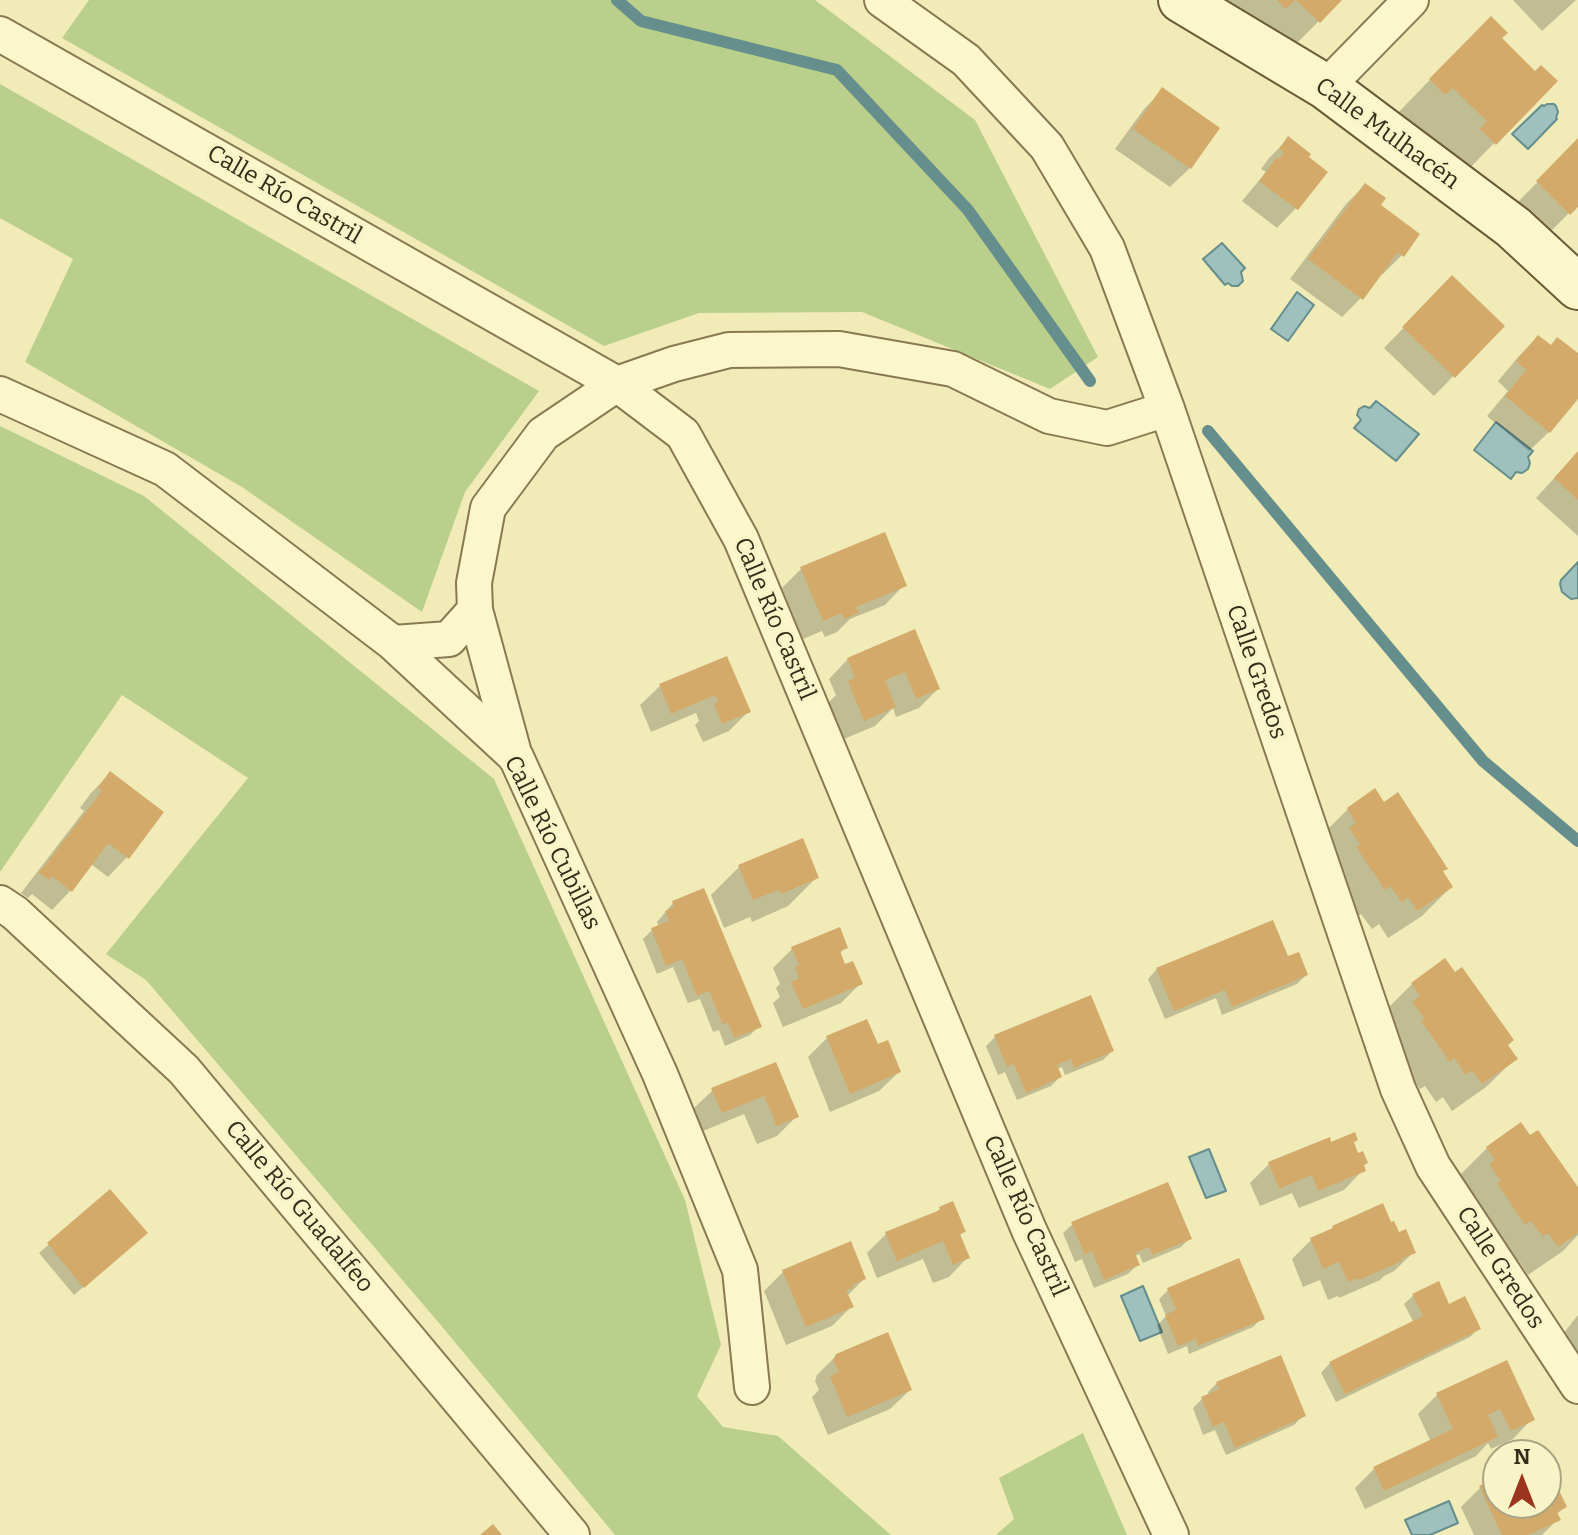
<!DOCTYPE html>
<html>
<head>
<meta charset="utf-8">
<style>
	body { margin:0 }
	#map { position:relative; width:1578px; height:1535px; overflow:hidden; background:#f1ebb8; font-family:Bitter,serif }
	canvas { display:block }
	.north { position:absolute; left:1482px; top:1439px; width:80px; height:80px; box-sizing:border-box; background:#f8f4c8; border:2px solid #aaa482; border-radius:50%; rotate:0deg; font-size:22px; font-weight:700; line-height:32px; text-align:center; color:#362c19 }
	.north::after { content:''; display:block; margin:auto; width:28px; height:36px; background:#9c351d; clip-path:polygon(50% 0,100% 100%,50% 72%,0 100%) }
</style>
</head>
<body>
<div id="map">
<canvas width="1578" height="1535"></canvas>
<div class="north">N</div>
</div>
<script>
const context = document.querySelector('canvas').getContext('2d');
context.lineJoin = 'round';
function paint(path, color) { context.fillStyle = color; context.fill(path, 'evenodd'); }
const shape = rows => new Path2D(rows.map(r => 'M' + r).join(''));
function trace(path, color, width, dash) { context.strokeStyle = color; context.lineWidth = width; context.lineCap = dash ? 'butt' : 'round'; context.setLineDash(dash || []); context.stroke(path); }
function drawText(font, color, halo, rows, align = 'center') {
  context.font = font + ' Bitter,serif'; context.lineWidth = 6; context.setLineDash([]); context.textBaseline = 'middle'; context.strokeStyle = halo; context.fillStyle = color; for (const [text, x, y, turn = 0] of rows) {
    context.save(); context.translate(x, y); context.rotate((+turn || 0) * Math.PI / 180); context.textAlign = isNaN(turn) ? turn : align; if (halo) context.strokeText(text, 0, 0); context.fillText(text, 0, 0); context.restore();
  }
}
const green = shape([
	[89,0,815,0,975,120,1098,357,1050,389,862,312,699,313,604,346,62,38],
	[0,84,539,391,465,492,422,612,242,487,25,362,73,259,0,218],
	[0,426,144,496,494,779,685,1200,721,1345,697,1396,723,1427,778,1436,891,1535,615,1535,439,1323,146,980,106,954,248,778,122,695,0,872],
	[1083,1433,1127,1535,996,1535,1014,1519,999,1478]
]);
const water = shape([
	[1547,104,1554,104,1556,106,1558,112,1556,118,1557,119,1528,149,1512,134,1542,105,1544,106,1547,104],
	[1222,243,1245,268,1241,272,1243,281,1238,286,1232,286,1228,283,1225,285,1203,259,1222,243],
	[1297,292,1314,305,1288,341,1271,329,1297,292],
	[1376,401,1419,434,1396,461,1354,428,1361,420,1357,415,1359,409,1364,406,1370,408,1376,401],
	[1496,422,1533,451,1528,457,1530,463,1528,469,1522,473,1516,472,1511,479,1474,450,1496,422],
	[1578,562,1578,598,1571,599,1562,592,1560,584,1561,580,1578,562],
	[1209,1149,1226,1191,1206,1198,1189,1157,1209,1149],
	[1143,1286,1162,1332,1140,1341,1121,1296,1143,1286],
	[1449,1501,1458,1523,1430,1535,1412,1535,1405,1520,1449,1501]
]);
const shadow = shape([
	[1223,0,1340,0,1290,50],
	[1513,0,1576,0,1542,31],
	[1499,38,1535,74,1555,81,1457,181,1451,160,1414,124,1406,131,1393,118,1453,56],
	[1163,90,1217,128,1190,168,1170,187,1115,149,1144,109],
	[1288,139,1296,208,1277,228,1242,201,1266,172,1261,169,1269,158],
	[1578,141,1578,204,1540,242,1509,211],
	[1365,185,1378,205,1402,255,1383,274,1380,272,1361,298,1342,317,1290,279,1346,204],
	[1452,278,1502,326,1434,396,1384,348],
	[1538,337,1550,347,1578,356,1578,396,1549,432,1529,451,1487,416,1508,391,1498,381,1519,356],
	[1578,452,1578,536,1536,498],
	[802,568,904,585,885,605,850,619,837,632,825,637,822,631,803,639,782,588],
	[914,632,938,689,919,708,896,717,893,708,875,726,844,739,829,702,836,695,829,679,848,659],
	[726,658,748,712,729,731,703,742,695,725,699,721,696,713,651,732,640,705,660,686],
	[110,774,127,857,108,877,91,864,71,890,52,910,32,894,28,898,21,893,84,811,80,808,91,793],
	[1348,809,1451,887,1422,916,1388,938,1379,924,1372,929,1361,914,1356,917,1319,838],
	[740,866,817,877,788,906,752,922,750,917,724,928,711,895],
	[673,903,759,1026,750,1035,725,1046,719,1030,713,1032,700,999,688,1003,673,967,657,974,643,939,652,930,659,927,657,922],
	[846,947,839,954,844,967,860,984,841,1003,783,1027,773,1003,780,997,776,988,780,984,773,968,793,948],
	[1287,958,1306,975,1297,984,1222,1015,1216,998,1165,1019,1148,979,1157,969],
	[1455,974,1515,1059,1486,1087,1452,1111,1443,1097,1436,1102,1425,1086,1420,1089,1393,1051,1383,1013,1412,984],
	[995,1037,1112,1051,1103,1060,1065,1075,1062,1067,1057,1069,1060,1077,1051,1086,1017,1100,1005,1072,998,1075,986,1046],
	[827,1038,877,1047,899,1072,879,1091,830,1112,808,1057],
	[774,1064,796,1117,777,1136,757,1144,744,1114,703,1131,693,1109,713,1090],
	[1352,1143,1363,1170,1344,1190,1299,1208,1292,1193,1260,1206,1250,1183,1269,1164,1330,1144],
	[1487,1148,1578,1191,1578,1235,1563,1251,1528,1275,1519,1261,1514,1265,1458,1177],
	[110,1191,136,1242,74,1295,39,1253],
	[940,1209,963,1232,959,1236,968,1257,949,1277,933,1283,923,1259,877,1278,867,1253,886,1234,934,1214],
	[1073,1224,1190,1238,1181,1247,1143,1263,1139,1254,1134,1257,1137,1265,1128,1274,1094,1288,1082,1259,1075,1262,1063,1233],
	[1390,1224,1414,1252,1394,1271,1384,1276,1380,1280,1339,1298,1338,1296,1328,1300,1320,1280,1303,1287,1292,1259,1311,1240,1327,1233,1333,1227],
	[783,1272,864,1279,847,1296,851,1307,832,1326,786,1345,764,1291],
	[1168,1290,1262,1318,1253,1327,1189,1354,1187,1346,1168,1354,1157,1326,1166,1316,1159,1299],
	[1414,1295,1448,1306,1479,1328,1470,1337,1336,1402,1321,1373,1330,1363,1414,1323,1404,1304],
	[1578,1315,1578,1369,1556,1343],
	[837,1355,910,1390,890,1409,828,1435,812,1397,819,1390,815,1381,817,1375],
	[1506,1363,1532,1419,1513,1439,1491,1449,1488,1443,1476,1456,1365,1509,1355,1488,1374,1469,1431,1442,1418,1414,1437,1395],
	[1217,1383,1304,1415,1294,1425,1226,1455,1215,1430,1203,1435,1193,1408,1202,1399,1209,1396,1208,1392],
	[1498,1479,1498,1503,1546,1503,1546,1488,1565,1507,1556,1515,1558,1519,1542,1535,1474,1535,1461,1507,1480,1488]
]);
const stream = shape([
	[617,0,641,21,837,70,968,210,1090,381],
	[1208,431,1483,761,1578,841]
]);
const building = shape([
	[1277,0,1295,0,1286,9],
	[1296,0,1342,0,1320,23],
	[1491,16,1508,33,1502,38,1535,71,1541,65,1558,81,1496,145,1480,129,1487,121,1470,105,1453,88,1445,95,1429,79],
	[1162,87,1220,128,1191,169,1133,129],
	[1288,136,1311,154,1309,157,1328,172,1298,210,1259,181,1277,157,1279,159,1284,152,1279,149],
	[1578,138,1578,207,1570,215,1536,181],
	[1365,183,1386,198,1381,205,1420,234,1404,257,1398,252,1363,300,1308,259],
	[1452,275,1505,326,1455,378,1402,327],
	[1538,335,1551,345,1557,337,1578,353,1578,399,1550,433,1505,396,1526,370,1516,361],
	[1578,451,1578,500,1554,478],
	[885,532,907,586,856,607,859,613,844,619,842,613,823,621,800,567],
	[915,629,940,689,916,699,905,672,885,680,896,707,864,721,848,681,855,678,847,658],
	[727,656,751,712,722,724,714,704,718,702,715,695,671,714,659,684],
	[110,771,164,812,129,859,108,843,72,892,52,876,49,880,39,873,102,791,98,787],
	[1375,788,1384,802,1398,792,1448,869,1443,871,1453,887,1417,911,1408,897,1402,902,1390,886,1385,890,1356,847,1360,844,1349,828,1356,823,1347,808],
	[803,838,819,878,781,894,779,890,753,900,738,865],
	[704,888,762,1027,734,1038,728,1022,723,1025,709,991,697,996,682,959,666,966,651,928,669,921,665,911,674,907,672,901],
	[1273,920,1288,956,1299,952,1308,975,1232,1007,1225,990,1174,1011,1156,968],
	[840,927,848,948,840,951,845,964,853,961,863,984,803,1009,791,982,799,979,795,967,799,965,791,947],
	[1445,958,1455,972,1462,967,1514,1040,1508,1045,1518,1059,1482,1084,1472,1070,1466,1075,1454,1058,1450,1062,1421,1021,1424,1018,1412,1002,1420,996,1411,983],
	[1091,995,1114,1051,1074,1068,1071,1059,1057,1065,1062,1077,1026,1093,1014,1064,1007,1067,994,1035],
	[867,1019,878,1044,888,1040,901,1072,850,1094,826,1036],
	[776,1062,799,1117,777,1126,764,1096,722,1113,711,1088],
	[1521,1122,1530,1135,1538,1130,1578,1187,1578,1233,1558,1247,1548,1233,1543,1237,1531,1221,1525,1225,1497,1183,1501,1181,1489,1164,1495,1160,1486,1147],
	[1355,1132,1358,1140,1354,1142,1358,1153,1363,1151,1368,1163,1364,1165,1366,1171,1318,1191,1312,1175,1279,1189,1268,1162,1330,1137,1331,1142],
	[1168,1182,1192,1239,1152,1255,1149,1247,1135,1253,1140,1265,1104,1280,1092,1251,1085,1255,1071,1222],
	[110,1189,148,1233,84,1288,47,1243],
	[953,1201,966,1232,960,1234,970,1258,953,1265,943,1241,897,1261,885,1232,940,1210,939,1207],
	[1383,1203,1391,1222,1394,1221,1399,1232,1406,1229,1416,1253,1401,1259,1402,1261,1359,1280,1358,1278,1348,1282,1339,1262,1323,1269,1310,1238,1333,1228,1332,1226],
	[851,1241,866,1279,852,1285,853,1288,846,1290,854,1307,806,1327,782,1270],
	[1239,1258,1265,1319,1198,1346,1196,1339,1178,1346,1165,1315,1176,1310,1167,1288],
	[1439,1281,1449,1304,1465,1296,1481,1329,1345,1394,1329,1362,1423,1316,1412,1294],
	[888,1332,912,1390,847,1417,830,1376,839,1372,833,1360,836,1354],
	[1281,1355,1306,1416,1235,1448,1224,1422,1213,1427,1201,1397,1219,1389,1216,1382],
	[1507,1360,1535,1420,1511,1431,1500,1409,1488,1415,1498,1437,1384,1491,1373,1467,1453,1429,1436,1393],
	[1498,1477,1498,1503,1546,1503,1546,1486,1555,1482,1567,1507,1557,1512,1561,1520,1528,1535,1502,1535,1479,1486],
	[493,1524,502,1535,480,1535]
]);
const street = shape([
	[882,0,966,60,1047,147,1107,248,1167,409,1398,1089,1433,1166,1578,1386],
	[0,34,617,384,683,434,741,539,1029,1230,1171,1535],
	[1326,87,1411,0],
	[0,394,165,469,393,643,516,757,660,1074,740,1270,752,1387],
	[393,643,449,639,475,610],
	[515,757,475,610,474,583,488,508,543,434,617,384,674,364,729,350,839,349,953,369,1049,416,1107,428,1167,409],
	[0,903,15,913,184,1070,572,1535]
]);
const secondary = shape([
	[1181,0,1326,87,1513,227,1578,287]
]);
const streetNames = [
	["Calle Mulhacén",1387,134,36],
	["Calle Río Castril",284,195,30],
	["Calle Río Castril",774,619,67],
	["Calle Gredos",1256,672,71],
	["Calle Río Cubillas",552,843,64],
	["Calle Río Guadalfeo",299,1207,50],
	["Calle Río Castril",1025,1216,66],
	["Calle Gredos",1500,1268,57]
];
paint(green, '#bbcf8c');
paint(water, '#9ec1bd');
trace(water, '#658e8c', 2);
paint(shadow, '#0003');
trace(stream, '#658e8c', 12);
paint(building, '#d3aa6a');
trace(street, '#887952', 38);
trace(secondary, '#6a5a36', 48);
trace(street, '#fcf7cb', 34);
trace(secondary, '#fcf7cb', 44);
drawText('24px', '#362c19', '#f8f4c8', streetNames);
</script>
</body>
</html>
